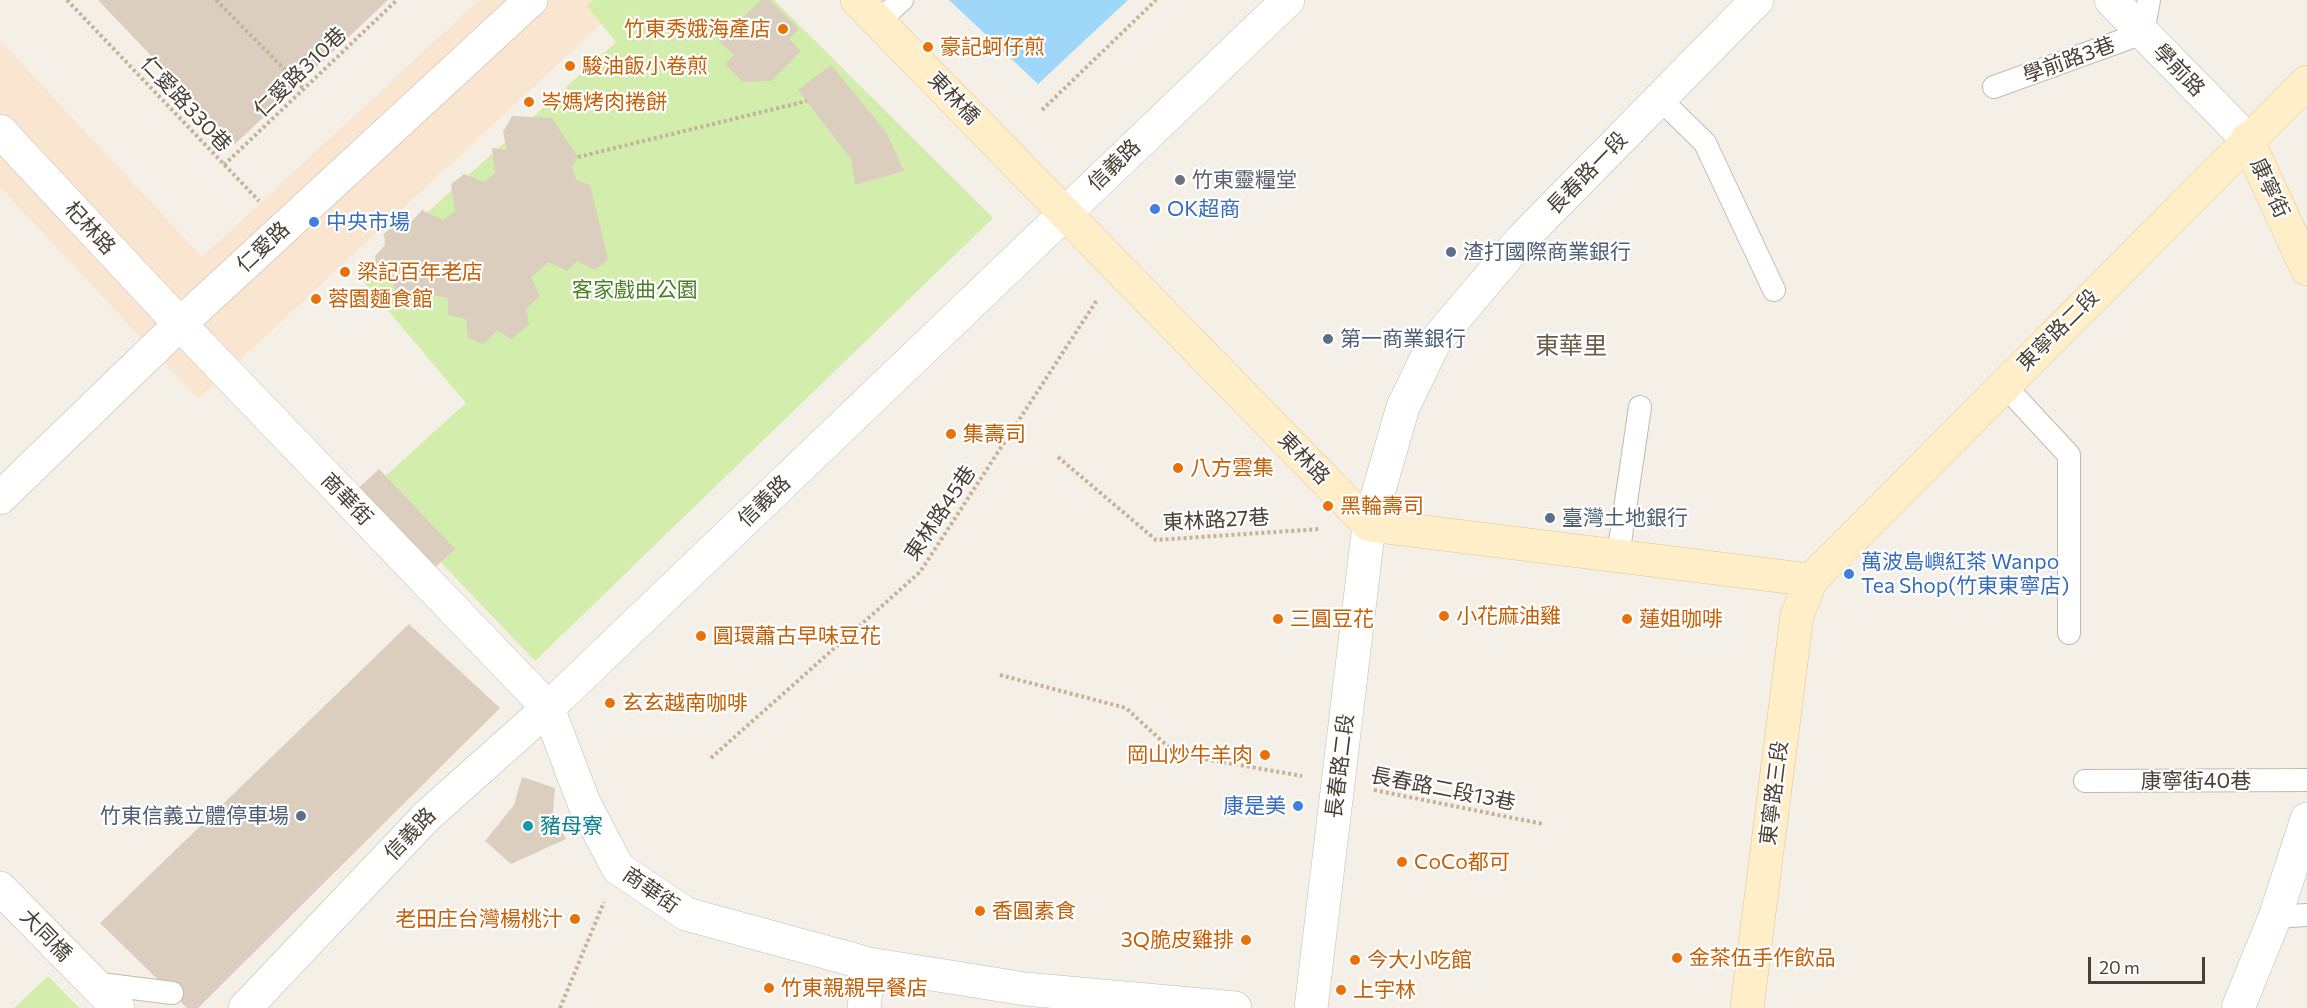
<!DOCTYPE html>
<html>
<head>
<meta charset="utf-8">
<style>
	body { margin:0 }
	#map { position:relative; width:2307px; height:1008px; overflow:hidden; background:#f5f0e7; font-family:Commissioner,sans-serif }
	canvas { display:block }
	.scale { position:absolute; left:2088px; top:957px; width:117px; height:27px; box-sizing:border-box; border:3px solid #494035; border-top:0; padding-left:8px; font-size:18px; line-height:21px; white-space:nowrap; color:#494035; -webkit-text-stroke:4px #fff; paint-order:stroke }
</style>
</head>
<body>
<div id="map">
<canvas width="2307" height="1008"></canvas>
<div class="scale">20 m</div>
</div>
<script>
const context = document.querySelector('canvas').getContext('2d');
context.lineJoin = 'round';
function paint(path, color) { context.fillStyle = color; context.fill(path, 'evenodd'); }
const shape = rows => new Path2D(rows.map(r => 'M' + r).join(''));
function trace(path, color, width, dash) { context.strokeStyle = color; context.lineWidth = width; context.lineCap = dash ? 'butt' : 'round'; context.setLineDash(dash || []); context.stroke(path); }
function drawText(font, color, halo, rows, align = 'center') {
  context.font = font + ' Commissioner,"Noto Sans TC",sans-serif'; context.lineWidth = 4.5; context.setLineDash([]); context.textBaseline = 'middle'; context.strokeStyle = halo; context.fillStyle = color; for (const [text, x, y, turn = 0] of rows) {
    context.save(); context.translate(x, y); context.rotate((+turn || 0) * Math.PI / 180); context.textAlign = isNaN(turn) ? turn : align; if (halo) context.strokeText(text, 0, 0); context.fillText(text, 0, 0); context.restore();
  }
}
const commercial = shape([
	[479,0,627,0,198,399,0,187,0,40,202,257]
]);
const green = shape([
	[593,0,774,0,993,218,535,661,371,489,466,403,358,275,616,42,587,6],
	[48,976,79,1008,14,1008]
]);
const water = shape([
	[949,0,1128,0,1038,84]
]);
const building = shape([
	[98,0,388,0,235,144],
	[761,0,770,0,799,29,789,39,801,51,771,81,743,82,725,64,734,55,719,41],
	[831,65,886,132,904,171,855,185,851,159,798,90],
	[512,116,552,118,578,157,572,167,576,180,590,185,608,259,595,270,577,261,567,271,548,262,531,278,540,296,526,309,529,324,512,339,497,331,483,344,468,338,466,319,448,315,448,298,426,294,411,305,396,297,393,280,378,277,375,256,385,245,384,234,401,218,411,222,422,210,443,220,455,211,451,184,464,174,484,182,495,173,492,148,507,150,503,132],
	[379,469,455,549,428,574,353,493],
	[409,624,500,708,198,1008,187,1008,100,923],
	[522,777,555,788,553,813,566,839,511,864,485,841,514,805]
]);
const path = shape([
	[67,0,259,201],
	[216,0,304,89],
	[1042,110,1156,0],
	[578,157,807,101],
	[224,165,397,0],
	[1058,457,1156,540,1320,529],
	[1000,675,1126,708,1176,754,1302,776],
	[711,758,920,572,1097,300],
	[1374,790,1543,824],
	[560,1008,604,902]
]);
const lane = shape([
	[879,21,902,0],
	[1994,87,2143,33,2149,0],
	[1660,99,1705,143,1774,290],
	[2004,385,2069,455,2069,633],
	[1618,556,1640,407],
	[2085,781,2307,780],
	[2275,917,2307,915],
	[93,983,172,993]
]);
const street = shape([
	[2111,0,2247,139],
	[0,131,180,324,548,708,584,803,618,868,686,914,869,964,1025,989,1235,1008],
	[0,498,180,324,531,0],
	[0,888,118,1008],
	[245,1008,427,816,548,708,1288,0],
	[864,1008,869,964],
	[1311,1008,1369,525,1403,407,1434,343,1521,240,1757,0],
	[2238,1008,2275,917,2307,819]
]);
const secondary = shape([
	[857,0,1369,525,1811,580],
	[2247,139,2307,269],
	[1747,1008,1797,615,1811,580,2307,82]
]);
const markers = [
	[783,29,6,"#e8710a"],
	[928,47,6,"#e8710a"],
	[570,66,6,"#e8710a"],
	[529,102,6,"#e8710a"],
	[1180,180,6,"#6b7280"],
	[1155,209,6,"#3f7fe0"],
	[314,222,6,"#3f7fe0"],
	[1451,252,6,"#5c6f8a"],
	[345,272,6,"#e8710a"],
	[316,299,6,"#e8710a"],
	[1328,339,6,"#5c6f8a"],
	[951,434,6,"#e8710a"],
	[1178,468,6,"#e8710a"],
	[1328,506,6,"#e8710a"],
	[1550,518,6,"#5c6f8a"],
	[1849,574,6,"#3f7fe0"],
	[1444,616,6,"#e8710a"],
	[1278,619,6,"#e8710a"],
	[1627,619,6,"#e8710a"],
	[701,636,6,"#e8710a"],
	[610,703,6,"#e8710a"],
	[1265,755,6,"#e8710a"],
	[1298,806,6,"#3f7fe0"],
	[301,816,6,"#5c6f8a"],
	[528,826,6,"#0f9aa8"],
	[1402,862,6,"#e8710a"],
	[980,911,6,"#e8710a"],
	[575,919,6,"#e8710a"],
	[1246,940,6,"#e8710a"],
	[1677,958,6,"#e8710a"],
	[1355,960,6,"#e8710a"],
	[769,988,6,"#e8710a"],
	[1341,990,6,"#e8710a"]
];
const foodNames = [
	["竹東秀娥海產店",771,29,"right"],
	["豪記蚵仔煎",940,47],
	["駿油飯小卷煎",582,66],
	["岑媽烤肉捲餅",541,102],
	["梁記百年老店",357,272],
	["蓉園麵食館",328,299],
	["集壽司",963,434],
	["八方雲集",1190,468],
	["黑輪壽司",1340,506],
	["小花麻油雞",1456,616],
	["三圓豆花",1290,619],
	["蓮姐咖啡",1639,619],
	["圓環蕭古早味豆花",713,636],
	["玄玄越南咖啡",622,703],
	["岡山炒牛羊肉",1253,755,"right"],
	["CoCo都可",1414,862],
	["香圓素食",992,911],
	["老田庄台灣楊桃汁",563,919,"right"],
	["3Q脆皮雞排",1234,940,"right"],
	["金茶伍手作飲品",1689,958],
	["今大小吃館",1367,960],
	["竹東親親早餐店",781,988],
	["上宇林",1353,990]
];
const streetNames = [
	["學前路3巷",2069,60,-20],
	["學前路",2179,70,46],
	["仁愛路310巷",300,72,-44],
	["東林橋",954,98,46],
	["仁愛路330巷",186,104,47],
	["信義路",1114,165,-44],
	["長春路一段",1587,173,-46],
	["康寧街",2270,188,65],
	["杞林路",90,228,47],
	["仁愛路",263,247,-43],
	["東寧路二段",2058,330,-45],
	["東林路",1304,458,46],
	["商華街",347,499,46],
	["信義路",764,501,-44],
	["東林路45巷",940,513,-56],
	["東林路27巷",1216,520,-3],
	["長春路二段",1340,766,-83],
	["康寧街40巷",2196,781],
	["長春路二段13巷",1443,789,11],
	["東寧路三段",1774,793,-83],
	["信義路",410,834,-46],
	["商華街",651,890,35],
	["大同橋",46,935,46]
];
const worshipNames = [
	["竹東靈糧堂",1192,180]
];
const shopNames = [
	["OK超商",1167,209],
	["中央市場",326,222],
	["萬波島嶼紅茶 Wanpo",1861,562],
	["Tea Shop(竹東東寧店)",1861,586],
	["康是美",1286,806,"right"]
];
const serviceNames = [
	["渣打國際商業銀行",1463,252],
	["第一商業銀行",1340,339],
	["臺灣土地銀行",1562,518],
	["竹東信義立體停車場",289,816,"right"]
];
const parkNames = [
	["客家戲曲公園",635,290]
];
const cultureNames = [
	["豬母寮",540,826]
];
const quarterNames = [
	["東華里",1571,346]
];
paint(commercial, '#f9e5d0');
paint(green, '#d3edac');
paint(water, '#9ed7f7');
paint(building, '#dbcebe');
trace(lane, '#c4baab', 24);
trace(street, '#c4baab', 34);
trace(secondary, '#ddc594', 34);
trace(path, '#c5b398', 4, [3, 3]);
trace(lane, '#fff', 22);
trace(street, '#fff', 33);
trace(secondary, '#ffeec7', 33);
for (const [x, y, r, color] of markers) { const dot = new Path2D(); dot.arc(x, y, r, 0, 2 * Math.PI); context.fillStyle = color; context.fill(dot); trace(dot, '#fff', 2); }
drawText('21px', '#c56008', '#fff', foodNames, 'left');
drawText('21px', '#494035', '#fff', streetNames);
drawText('21px', '#5b616d', '#fff', worshipNames, 'left');
drawText('21px', '#366cbe', '#fff', shopNames, 'left');
drawText('21px', '#4e5e75', '#fff', serviceNames, 'left');
drawText('21px', '#4b8122', '#fff', parkNames);
drawText('21px', '#0d838f', '#fff', cultureNames, 'left');
drawText('24px', '#6d5d4b', '#fff', quarterNames);
</script>
</body>
</html>
